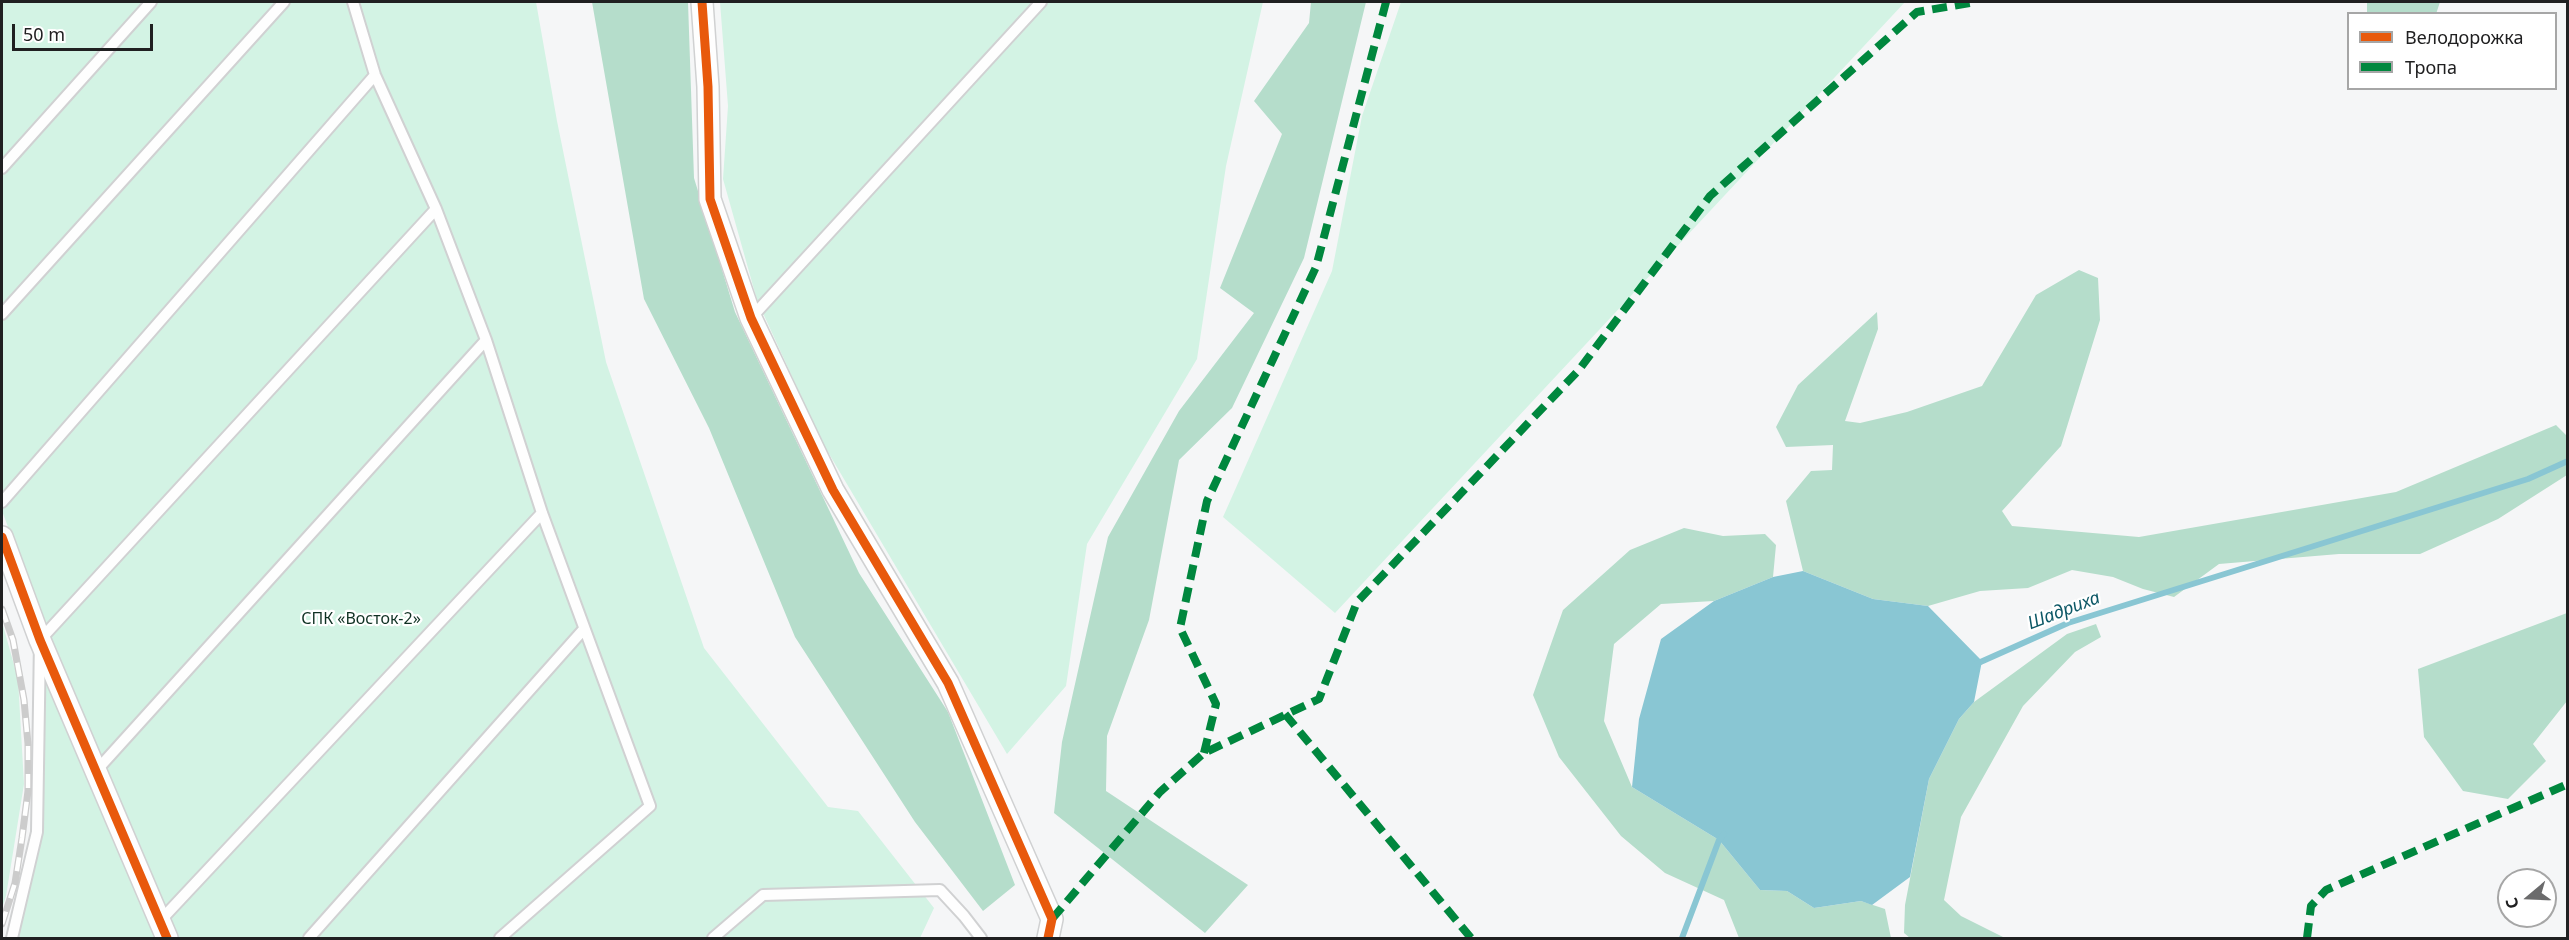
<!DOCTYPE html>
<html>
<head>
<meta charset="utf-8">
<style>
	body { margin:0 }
	#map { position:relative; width:2569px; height:940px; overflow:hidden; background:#f5f6f7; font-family:"Noto Sans",sans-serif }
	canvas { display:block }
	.frame { position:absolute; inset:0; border:3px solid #202021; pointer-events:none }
	.legend { position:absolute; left:2347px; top:12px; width:210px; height:78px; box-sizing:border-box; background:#fff; border:2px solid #a6a6a6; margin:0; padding:8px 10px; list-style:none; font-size:18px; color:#202021 }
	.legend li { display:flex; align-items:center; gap:12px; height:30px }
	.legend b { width:30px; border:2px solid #a6a6a6 }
	.north { position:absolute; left:2497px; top:868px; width:60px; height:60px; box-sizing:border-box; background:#fff; border:2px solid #a6a6a6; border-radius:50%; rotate:251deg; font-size:16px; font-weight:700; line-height:24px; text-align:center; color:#202021 }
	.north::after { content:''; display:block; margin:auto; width:21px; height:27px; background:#6b6b6c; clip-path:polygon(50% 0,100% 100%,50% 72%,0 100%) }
	.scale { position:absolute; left:12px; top:24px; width:141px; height:27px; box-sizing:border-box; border:3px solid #202021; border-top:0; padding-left:8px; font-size:18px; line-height:21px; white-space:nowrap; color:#202021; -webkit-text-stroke:4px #fff; paint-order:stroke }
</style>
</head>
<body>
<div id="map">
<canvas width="2569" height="940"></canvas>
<div class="frame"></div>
<ul class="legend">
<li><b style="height:8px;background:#e8590c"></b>Велодорожка</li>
<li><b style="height:8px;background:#00873e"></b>Тропа</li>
</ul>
<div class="north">С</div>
<div class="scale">50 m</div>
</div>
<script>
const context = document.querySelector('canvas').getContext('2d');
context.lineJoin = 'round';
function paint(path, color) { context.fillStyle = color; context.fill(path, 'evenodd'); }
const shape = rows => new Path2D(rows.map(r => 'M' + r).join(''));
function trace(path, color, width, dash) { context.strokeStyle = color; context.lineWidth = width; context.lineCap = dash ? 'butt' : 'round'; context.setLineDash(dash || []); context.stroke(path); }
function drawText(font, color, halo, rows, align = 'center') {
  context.font = font + ' "Noto Sans",sans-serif'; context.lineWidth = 4.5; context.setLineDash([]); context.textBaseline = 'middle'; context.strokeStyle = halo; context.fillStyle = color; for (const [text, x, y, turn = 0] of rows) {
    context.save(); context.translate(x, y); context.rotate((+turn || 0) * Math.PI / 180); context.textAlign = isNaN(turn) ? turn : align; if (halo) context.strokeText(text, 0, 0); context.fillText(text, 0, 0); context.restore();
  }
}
const green = shape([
	[2,2,536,2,557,121,606,362,704,648,828,807,858,811,934,908,920,938,17,938,42,830,46,627,2,511],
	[720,2,1263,2,1226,166,1197,359,1087,544,1066,686,1007,754,822,442,757,300,723,179,728,106],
	[1401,2,1905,2,1335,613,1223,517,1332,271,1362,116],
	[2,622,18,679,24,784,6,896,2,908]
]);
const forest = shape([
	[592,2,688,2,694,178,735,312,859,573,948,712,1015,885,983,911,915,822,795,637,709,428,644,299],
	[1311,2,1366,2,1304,258,1232,408,1179,460,1149,620,1107,736,1106,791,1248,885,1205,933,1054,813,1062,742,1108,537,1179,411,1254,313,1220,288,1282,134,1254,101,1309,23],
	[2367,2,2440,2,2436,14,2367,13],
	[2079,270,2098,278,2100,320,2061,446,2002,511,2012,526,2139,537,2396,492,2556,425,2567,436,2567,475,2498,519,2420,554,2339,554,2219,564,2174,597,2143,589,2113,577,2072,570,2028,588,1980,591,1928,606,1873,599,1803,571,1786,501,1811,471,1832,470,1833,445,1786,447,1776,427,1798,385,1877,312,1878,329,1845,421,1860,423,1907,412,1982,386,2036,295],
	[1684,528,1723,536,1765,534,1776,545,1773,577,1714,601,1661,604,1614,644,1604,721,1632,787,1719,840,1760,890,1787,891,1814,908,1861,901,1885,909,1891,938,1739,938,1724,900,1665,873,1621,836,1559,757,1533,695,1563,610,1630,550],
	[2567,613,2567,701,2533,744,2546,761,2508,799,2463,791,2424,737,2418,669],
	[2096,624,2101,637,2075,652,2023,706,1961,817,1944,900,1961,916,2005,938,1910,938,1904,933,1905,905,1929,779,1959,719,1974,702,2067,634]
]);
const water = shape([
	[1803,571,1873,599,1928,606,1982,661,1974,702,1959,719,1929,779,1910,877,1872,905,1861,901,1814,908,1787,891,1760,890,1719,840,1632,787,1639,719,1661,639,1714,601,1773,577]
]);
const stream = shape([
	[1976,664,2068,623,2528,479,2568,461],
	[1682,938,1719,840,1724,834]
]);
const lane = shape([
	[353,2,375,75,436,209,486,340,542,513,650,806,500,938],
	[2,168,151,2],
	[2,314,284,2],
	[751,318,1041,2],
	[2,502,375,75],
	[96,771,486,340],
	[160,921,542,513],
	[12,938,37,832,40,640,436,209],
	[309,938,584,629],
	[713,938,763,895,940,890,964,916,981,938]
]);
const street = shape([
	[702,2,708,87,710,199,751,318,833,490,948,683,1052,919,1048,938],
	[2,537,40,640,167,938]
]);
const rail = shape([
	[2,609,13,640,24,700,28,744,28,791,22,838,15,883,2,924]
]);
const quiet = shape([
	[1285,714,1471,938],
	[1204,753,1216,704,1180,628,1207,501,1316,267,1386,2],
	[1052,919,1160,792,1204,753,1319,699,1357,602,1578,371,1710,196,1917,12,1976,2],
	[2307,938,2311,906,2326,890,2568,784]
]);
const cycleway = shape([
	[702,2,708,87,710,199,751,318,833,490,948,683,1052,919,1048,938],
	[2,537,40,640,167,938]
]);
const parkNames = [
	["СПК «Восток-2»",361,619]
];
const waterNames = [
	["Шадриха",2064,611,-21]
];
paint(green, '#d3f3e4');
paint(forest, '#b5ddcb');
paint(water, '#89c6d3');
trace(stream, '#89c6d3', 6);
trace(lane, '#d0d1d2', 14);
trace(street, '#d0d1d2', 24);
trace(lane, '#fefefe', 10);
trace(street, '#fefefe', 21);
trace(rail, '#ccc', 7);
trace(rail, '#fff', 4.5, [14]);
trace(quiet, '#00873e', 8, [15, 8]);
trace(cycleway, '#e8590c', 9);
drawText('16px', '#0f3123', '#fff', parkNames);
drawText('italic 18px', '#0d5866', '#fff', waterNames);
</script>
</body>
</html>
